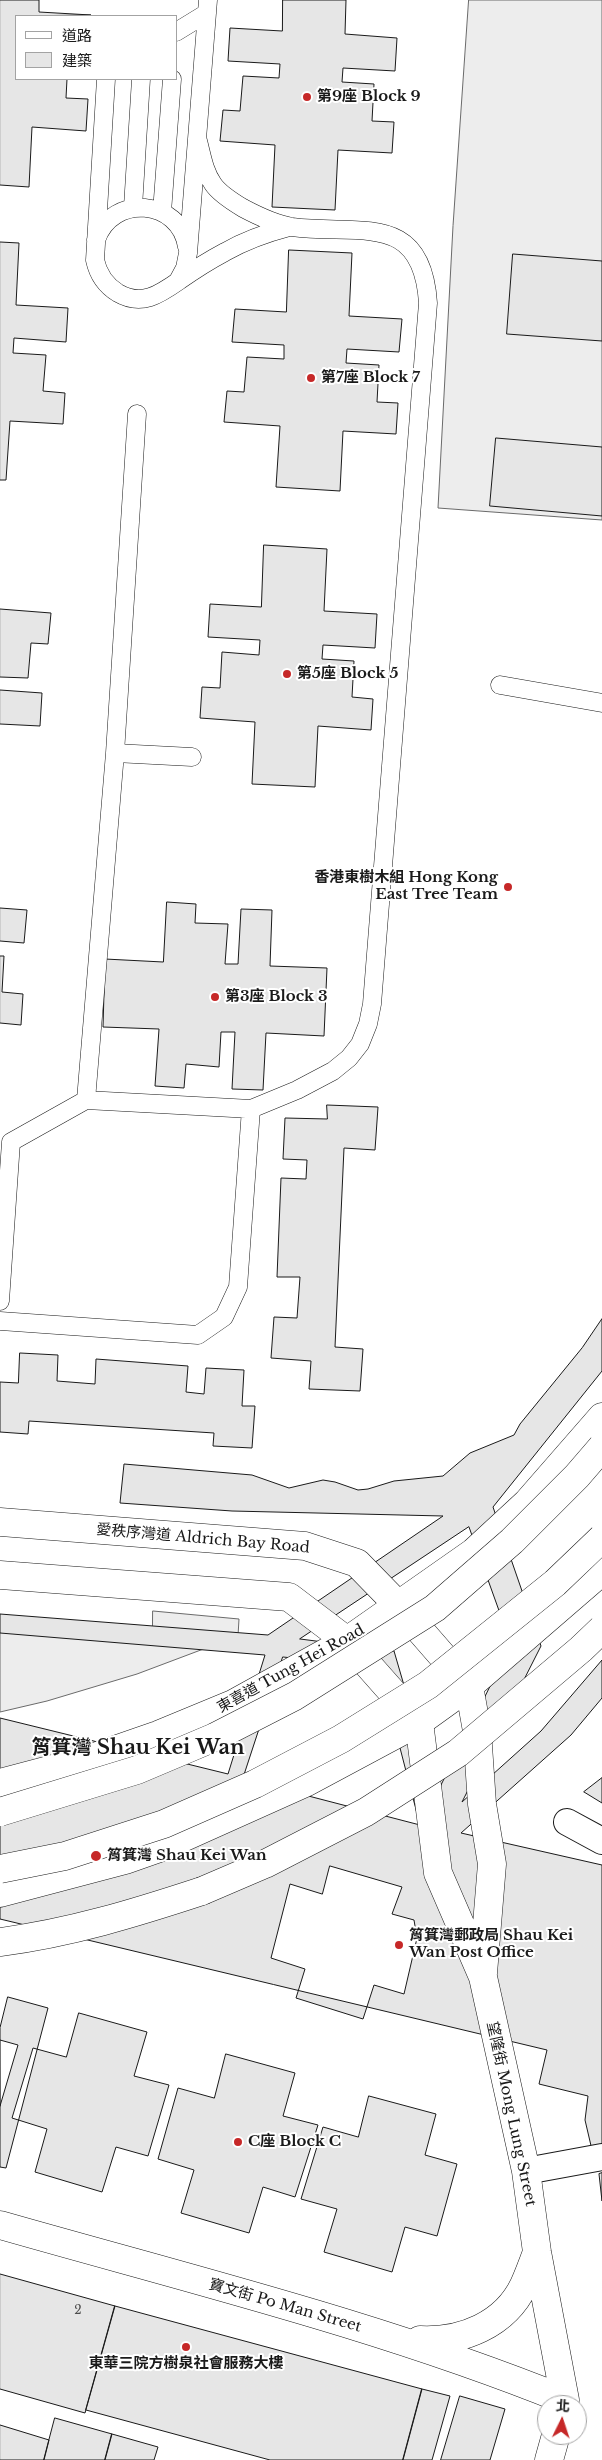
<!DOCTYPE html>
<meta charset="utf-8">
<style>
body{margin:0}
#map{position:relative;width:602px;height:2460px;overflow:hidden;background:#fff;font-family:"Libre Baskerville","Noto Sans TC",serif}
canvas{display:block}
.legend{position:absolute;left:15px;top:15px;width:162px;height:65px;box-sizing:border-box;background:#fff;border:1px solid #a3a3a3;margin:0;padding:6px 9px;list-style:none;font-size:15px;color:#1a1a1a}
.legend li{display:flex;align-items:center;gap:10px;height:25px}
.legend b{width:25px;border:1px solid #a3a3a3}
.north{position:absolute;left:537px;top:2395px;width:50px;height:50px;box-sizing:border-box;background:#fff;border:1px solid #a3a3a3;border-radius:50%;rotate:4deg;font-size:14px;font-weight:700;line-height:20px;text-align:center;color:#1a1a1a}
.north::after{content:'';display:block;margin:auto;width:18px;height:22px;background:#c62828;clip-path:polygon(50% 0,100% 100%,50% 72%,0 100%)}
</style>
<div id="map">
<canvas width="602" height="2460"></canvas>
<ul class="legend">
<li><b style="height:6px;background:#fff"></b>道路</li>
<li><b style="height:14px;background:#e6e6e6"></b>建築</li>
</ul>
<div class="north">北</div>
</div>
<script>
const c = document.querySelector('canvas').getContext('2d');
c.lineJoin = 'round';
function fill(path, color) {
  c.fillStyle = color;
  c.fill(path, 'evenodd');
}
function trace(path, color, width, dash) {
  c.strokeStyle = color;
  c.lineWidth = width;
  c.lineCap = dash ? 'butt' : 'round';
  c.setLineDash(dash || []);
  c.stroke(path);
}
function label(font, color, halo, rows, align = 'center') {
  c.font = font + ' "Libre Baskerville","Noto Sans TC",serif';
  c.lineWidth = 4;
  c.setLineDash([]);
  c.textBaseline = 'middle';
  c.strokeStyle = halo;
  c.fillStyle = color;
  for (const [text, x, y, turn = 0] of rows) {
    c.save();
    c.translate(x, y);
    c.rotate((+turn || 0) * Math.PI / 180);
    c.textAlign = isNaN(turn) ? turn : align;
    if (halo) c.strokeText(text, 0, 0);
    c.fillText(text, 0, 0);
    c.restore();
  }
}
const built = new Path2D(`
 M469 0H602V520L438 508 453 226Z
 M153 1611 239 1619 238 1636 137 1674 47 1701 0 1712V1630L152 1638Z`);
fill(built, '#ededed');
trace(built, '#6a6a6a', 1);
const building = new Path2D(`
 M0 0H39V12L91 15 16 16V79H67L66 98 88 99 86 131 32 127 29 187 0 185Z
 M283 0H346L345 34 397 38 395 71 343 68 342 82 374 84 372 121 394 122 392 153 338 150 335 210 272 207 275 145 220 141 223 110 240 111 243 76 279 78 280 64 228 61 230 28 282 31Z
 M0 242 19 243 16 305 68 308 66 342 14 338 13 353 46 355 43 391 65 393 63 424 10 421 6 480H0Z
 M289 250 352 253 349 316 402 319 399 352 347 349 346 363 379 365 377 402 398 403 396 434 343 431 340 491 276 487 280 426 224 422 227 391 244 392 247 357 284 359V345L232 342 235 309 286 312Z
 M513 254 602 261V341L507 334Z
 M496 438 602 447V516L490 506Z
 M264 545 327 549 324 611 377 614 375 648 323 645 322 659 354 661 352 697 373 699 371 730 318 726 315 787 252 784 255 722 200 718 202 687 220 688 222 652 259 655 260 640 208 637 210 604 261 607Z
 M0 609 51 613 48 644 31 643 28 678 0 677Z
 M0 690 42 693 40 726 0 724Z
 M167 902 196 904 195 923 228 924 225 964H238L241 909 272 910 270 966 327 968 324 1036 266 1033 263 1090 232 1089 235 1032H221L219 1067 186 1064 184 1088 155 1086 159 1029 103 1027 105 959 163 962Z
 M0 908 27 910 24 943 0 941Z
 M0 956H4L2 992 23 994 21 1025 0 1023Z
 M327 1105 378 1107 375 1150 344 1148 335 1347 363 1349 360 1391 309 1389 311 1361 271 1358 274 1317 297 1318 300 1277H277L281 1178 306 1179 307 1160 283 1159 285 1118 327 1119Z
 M602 1319V1371L493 1507 541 1646 462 1802 541 1731 602 1660V1698L571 1735 461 1833 602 1865V2147L592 2150 585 2120 588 2096 539 2084 547 2050 0 1919V1718L228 1774 265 1655 0 1633V1614L268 1635 443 1516 232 1511 120 1503 124 1464 252 1475 289 1488 323 1480 335 1482 358 1490 368 1489 394 1481 443 1476 470 1453 514 1435 520 1424 582 1348ZM469 1527 511 1644 436 1795 394 1651 300 1639ZM283 1657 379 1667 420 1825 243 1779Z
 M20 1353 58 1355 57 1381 95 1384 96 1359 188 1366 186 1392 204 1394 206 1368 244 1370 242 1406H255L252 1448 213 1446 214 1433 29 1421 28 1434 0 1432V1382L18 1383Z
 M602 1778V1803L584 1792Z
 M330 1866 402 1887 392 1914 414 1920 417 1938 404 1994 374 1985 363 2019 296 1998 305 1969 271 1958 290 1884 322 1894Z
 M8 1997 48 2008 6 2168 0 2167V2028Z
 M79 2013 147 2032 134 2076 169 2085 148 2156 116 2147 102 2192 35 2172 47 2129 12 2118 33 2048 66 2057Z
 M0 2040 18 2045 0 2106Z
 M226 2054 295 2073 283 2116 318 2125 295 2197 263 2187 249 2233 181 2213 194 2170 158 2159 178 2088 214 2098Z
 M369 2096 436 2114 425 2155 457 2164 437 2236 405 2227 392 2272 324 2252 337 2209 301 2199 323 2127 358 2137Z
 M602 2173V2201L599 2174Z
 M0 2274 115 2306 85 2413 0 2389Z
 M115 2306 422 2389 403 2460H270L86 2410Z
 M422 2389 450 2396 432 2460H403Z
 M460 2396 505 2409 490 2460H441Z
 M55 2418 112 2434 105 2460H44Z
 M0 2425 49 2440 44 2460H0Z
 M112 2434 158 2447 154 2460H105Z`);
fill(building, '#e6e6e6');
trace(building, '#1a1a1a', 1);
const service = new Path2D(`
 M176 32 207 13
 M106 79 95 260C98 274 105 285 118 293 142 307 160 294 180 280 194 270 210 260 225 252 246 240 266 233 289 227
 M133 207 141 79
 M162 212 172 79
 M96 240C112 193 180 199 187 247
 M178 281 185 268 188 253 208 0
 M137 414 115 753 86 1100 251 1109 297 1090 333 1071 349 1058 360 1044 368 1024 372 1004 428 303C422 210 359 236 292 227 274 224 258 216 243 208 233 202 219 193 213 184 204 171 202 156 198 141
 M500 685 602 703
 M115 753 192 757
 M0 1301 11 1142 86 1100
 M0 1321 198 1335 224 1317 238 1287 251 1109`);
const pedestrian = new Path2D(`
 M567 1822 602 1841
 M526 2171 602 2157`);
const minor = new Path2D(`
 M469 1686 477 1731 482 1804 492 1864 483 1973
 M419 1722 438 1873 483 1977 526 2171 537 2252 565 2400 564 2405
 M0 2225C189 2279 382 2326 565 2400
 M420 2340C462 2342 505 2325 524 2285 529 2274 533 2263 537 2252
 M549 2460 556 2435`);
const secondary = new Path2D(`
 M0 1522 305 1546 357 1563 398 1605 466 1683
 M0 1575 289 1597 347 1641 416 1719
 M0 1783 83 1761 158 1735 233 1704 347 1641 474 1552 527 1503 602 1417
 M0 1893 125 1860 162 1847 307 1782 419 1722 469 1686 602 1571`);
const motorway = new Path2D(`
 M0 1942C70 1933 135 1913 202 1891`);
trace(service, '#1a1a1a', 19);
trace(pedestrian, '#1a1a1a', 28);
trace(minor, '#1a1a1a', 29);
trace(secondary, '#1a1a1a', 29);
trace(motorway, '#1a1a1a', 29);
trace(service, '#fff', 18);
trace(pedestrian, '#fff', 26);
trace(minor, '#fff', 28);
trace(secondary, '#fff', 28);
trace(motorway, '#fff', 28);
const motorwayBridge = new Path2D(`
 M0 1812 137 1770 215 1737 295 1696 435 1608 512 1541 577 1476 602 1447
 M0 1869 65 1856 164 1824 255 1784 341 1739 428 1685 555 1583 602 1538
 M202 1891 265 1864 366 1812 458 1753 581 1649 602 1629`);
trace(motorwayBridge, '#1a1a1a', 29, []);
trace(motorwayBridge, '#fff', 28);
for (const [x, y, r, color] of [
 [307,97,5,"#c62828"],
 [311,378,5,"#c62828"],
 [287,674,5,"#c62828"],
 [508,887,5,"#c62828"],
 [215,997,5,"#c62828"],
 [96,1856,6,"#c62828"],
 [399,1945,5,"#c62828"],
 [238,2142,5,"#c62828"],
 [186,2347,5,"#c62828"]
]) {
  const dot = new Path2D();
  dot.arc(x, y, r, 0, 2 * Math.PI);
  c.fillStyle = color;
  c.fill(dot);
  trace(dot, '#fff', 2);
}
label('12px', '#4d4d4d', null, [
 ["2",78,2311]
]);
label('bold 15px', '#1a1a1a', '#fff', [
 ["第9座 Block 9",317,97],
 ["第7座 Block 7",321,378],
 ["第5座 Block 5",297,674],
 ["香港東樹木組 Hong Kong",498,878,"right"],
 ["East Tree Team",498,895,"right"],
 ["第3座 Block 3",225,997],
 ["筲箕灣 Shau Kei Wan",107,1856],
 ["筲箕灣郵政局 Shau Kei",409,1936],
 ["Wan Post Office",409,1953],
 ["C座 Block C",248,2142],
 ["東華三院方樹泉社會服務大樓",186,2364,"center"]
], 'left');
label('15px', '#1a1a1a', '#fff', [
 ["愛秩序灣道 Aldrich Bay Road",203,1539,5],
 ["東喜道 Tung Hei Road",291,1669,-29],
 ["望隆街 Mong Lung Street",511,2114,78],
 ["寶文街 Po Man Street",285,2306,16]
]);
label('bold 20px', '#1a1a1a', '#fff', [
 ["筲箕灣 Shau Kei Wan",138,1748]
]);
</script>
